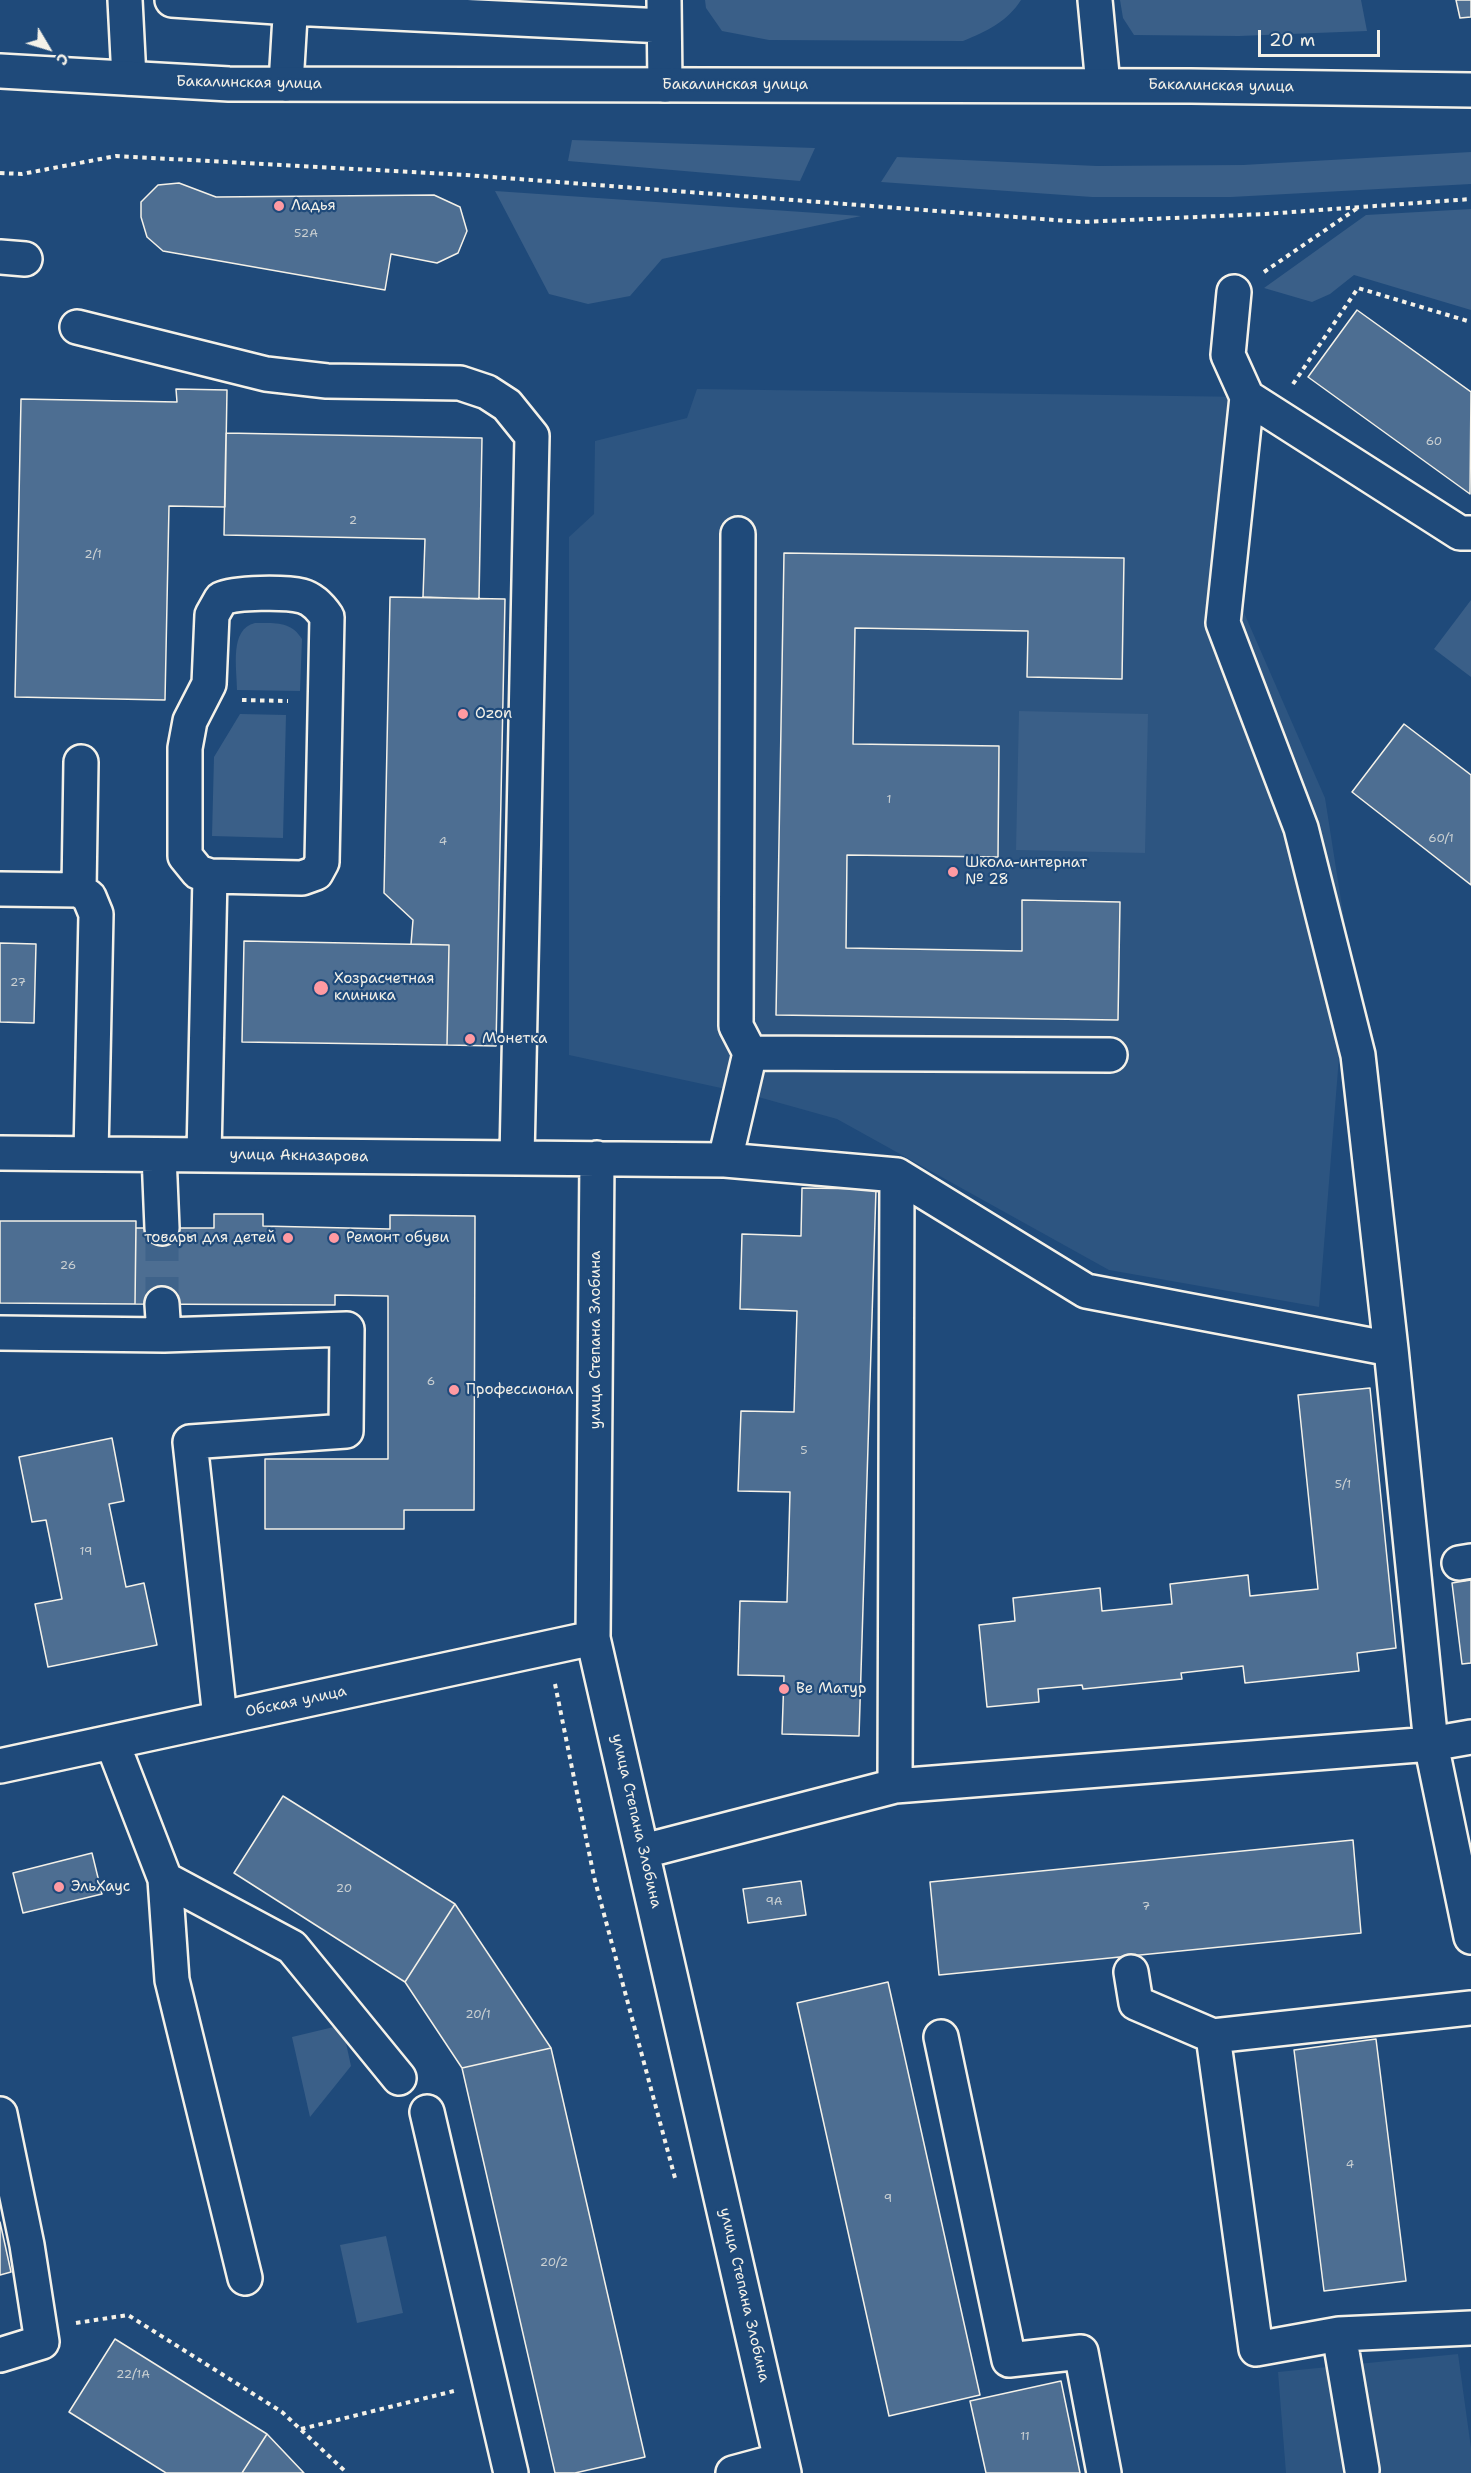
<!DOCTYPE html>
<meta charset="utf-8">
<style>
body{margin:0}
#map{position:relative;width:1471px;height:2473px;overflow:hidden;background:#1f4a7a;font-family:"Shantell Sans",sans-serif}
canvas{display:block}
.north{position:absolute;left:18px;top:18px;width:60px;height:60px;-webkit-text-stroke:4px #1f4a7a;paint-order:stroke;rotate:128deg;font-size:16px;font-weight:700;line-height:24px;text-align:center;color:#f4f1e8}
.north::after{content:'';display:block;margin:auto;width:21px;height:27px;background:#f4f1e8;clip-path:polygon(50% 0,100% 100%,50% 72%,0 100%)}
.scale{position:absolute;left:1258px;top:30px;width:122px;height:27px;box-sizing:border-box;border:3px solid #f4f1e8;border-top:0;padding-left:8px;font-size:18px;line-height:21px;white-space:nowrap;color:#f4f1e8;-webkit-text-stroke:4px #1f4a7a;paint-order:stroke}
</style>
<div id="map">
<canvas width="1471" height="2473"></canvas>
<div class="north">С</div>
<div class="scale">20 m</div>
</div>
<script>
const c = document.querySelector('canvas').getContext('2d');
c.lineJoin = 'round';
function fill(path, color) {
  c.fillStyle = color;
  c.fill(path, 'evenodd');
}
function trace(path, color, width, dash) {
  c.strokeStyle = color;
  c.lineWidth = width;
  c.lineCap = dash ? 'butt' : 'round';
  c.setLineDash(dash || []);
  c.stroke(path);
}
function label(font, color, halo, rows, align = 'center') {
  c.font = font + ' "Shantell Sans",sans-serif';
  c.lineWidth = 4.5;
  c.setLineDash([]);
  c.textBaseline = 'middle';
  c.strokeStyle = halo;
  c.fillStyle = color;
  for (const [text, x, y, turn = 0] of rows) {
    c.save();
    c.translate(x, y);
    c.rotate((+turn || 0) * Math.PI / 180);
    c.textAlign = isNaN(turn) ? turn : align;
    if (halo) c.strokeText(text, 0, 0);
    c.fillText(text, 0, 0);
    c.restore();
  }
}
fill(new Path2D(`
 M697 389 1247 397 1231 583 1325 798 1348 945 1319 1307 1109 1270 837 1119 744 1093 569 1055V537L594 514 595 441 687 418Z
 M1458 2354 1471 2448V2473H1286L1278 2372Z`), '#2d5581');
fill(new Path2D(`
 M705 0H1021C1007 22 987 31 963 41L769 40 722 31 706 8Z
 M1120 0H1361L1367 31 1239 36 1134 35 1123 18Z
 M572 140 815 148 800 181 568 161Z
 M1471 152V184L1231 197H1092L881 182 897 157 1097 166 1243 165Z
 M495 191 861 216 662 259 630 296 588 304 549 294Z
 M1471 209V310L1354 275 1330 294 1312 302 1264 288 1366 215Z
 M1471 600V677L1434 649Z
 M255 623C275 623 291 621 302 639L300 691 237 690C237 668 229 629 255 623Z
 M1019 711 1148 714 1145 853 1016 850Z
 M240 714 286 715 283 838 212 836 214 757Z
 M342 2025 351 2066 310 2117 292 2037Z
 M386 2236 403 2313 357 2323 340 2245Z`), '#3a5f88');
const building = new Path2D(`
 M1456 0H1471V17L1460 18Z
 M179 183 216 197 434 195 460 207 467 231 458 253 437 263 391 254 385 290 163 251 147 237 141 217V202L158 185Z
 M1357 310 1471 392 1470 494 1308 377Z
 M176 389 227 390 225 507 169 506 165 700 15 697 21 399 177 402Z
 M226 433 482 438 479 599 423 597 425 539 224 535Z
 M784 553 1124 558 1122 679 1027 677 1028 631 855 628 853 744 999 746 998 857 847 855 846 948 1022 951V900L1120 902 1118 1020 776 1015Z
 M390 597 505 599 496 1046 447 1045 449 945 411 944 413 920 384 893Z
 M1404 724 1471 775V885L1352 792Z
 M244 941 449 945 447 1045 242 1042Z
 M0 943 36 944 34 1023 0 1022Z
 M802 1188 876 1189 859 1736 782 1734 784 1676 738 1675 740 1601 787 1602 790 1492 738 1491 741 1411 794 1412 797 1311 740 1309 742 1234 801 1236Z
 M214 1214H263V1226L390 1229V1215L475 1216 474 1510H404V1529H265V1459H388V1296L335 1295V1305L135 1304 136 1228H214Z
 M0 1221H136L135 1304 0 1303Z
 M1370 1388 1396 1648 1357 1653 1359 1671 1245 1683 1243 1666 1181 1673 1182 1679 1083 1689 1082 1685 1038 1689 1039 1702 987 1707 979 1625 1015 1621 1013 1598 1100 1588 1102 1611 1172 1604 1170 1584 1248 1575 1250 1596 1318 1589 1298 1395Z
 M112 1438 124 1501 109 1504 126 1587 144 1583 157 1645 48 1667 35 1604 62 1599 46 1520 32 1522 19 1457Z
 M1471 1580V1663L1462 1664 1452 1583Z
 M283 1796 455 1904 405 1982 234 1873Z
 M1353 1840 1361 1933 939 1975 930 1882Z
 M92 1853 102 1894 23 1913 13 1873Z
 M801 1881 806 1915 748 1923 743 1889Z
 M455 1904 551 2048 462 2068 405 1982Z
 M888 1982 980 2395 889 2416 797 2003Z
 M1376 2039 1406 2281 1324 2291 1294 2050Z
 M551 2048 645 2457 575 2473H555L462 2068Z
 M0 2222 11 2272 0 2275Z
 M115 2339 267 2434 242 2473H166L69 2412Z
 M1061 2381 1080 2473H986L970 2401Z
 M267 2434 304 2473H242Z`);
fill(building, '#4d6e92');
trace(building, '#f4f1e8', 1.5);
trace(new Path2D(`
 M162 1228V1304`), '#3f638a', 33, [33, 16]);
const minor = new Path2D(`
 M125 0 129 78
 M172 0 291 8 664 26
 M664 0 665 85
 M1095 0 1103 85
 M286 84 291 0
 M0 257 25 259
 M1234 292 1228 355 1247 397 1223 623 1301 828 1358 1055 1391 1349
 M77 327 266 374 327 381 460 383 487 392 507 405 532 436 517 1158
 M1247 397 1460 533H1471
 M738 534 736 1026 750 1053
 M0 889 79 890 89 897 96 914 91 1154
 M79 890 81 762
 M0 1153 725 1160 897 1175 1086 1291 1391 1349 1431 1744 1471 1937
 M159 1155 162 1228
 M204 1155 210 876 198 872 185 856V748L190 721 209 684 212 615 221 599C235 592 286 592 302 596 313 599 321 608 327 617L322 862 316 873 302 878 210 876
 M597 1158 593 1638 784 2473
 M725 1160 750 1053 1110 1055
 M162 1304 164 1335
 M0 1333 164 1335 347 1329 346 1431 190 1442 220 1718
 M1459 1563 1471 1561
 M112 1742 165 1879 292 1947 399 2078
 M0 1766 593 1638
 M895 1786 897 1175
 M644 1851 895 1786 1431 1744 1471 1737
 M165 1879 172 1980 245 2278
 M1131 1972 1136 2003 1213 2036
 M1471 2008 1213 2036 1256 2349 1339 2334 1471 2328
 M941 2037 1009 2360 1081 2352 1104 2473
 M427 2112 511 2473
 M0 2114 27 2245 42 2342 0 2355
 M1339 2334 1362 2470
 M733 2473 781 2460`);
const major = new Path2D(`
 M0 71 229 84 1191 86 1471 90`);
trace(minor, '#f4f1e8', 38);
trace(major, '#f4f1e8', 38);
trace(new Path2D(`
 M0 173 22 174 116 156 466 175 1081 222 1265 214 1471 199
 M1264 272 1359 207
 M1293 384 1358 288 1471 322
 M242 700 288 701
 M555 1684 594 1877 675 2178
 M76 2323 128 2315 282 2412 347 2473
 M301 2429 454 2391`), '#f4f1e8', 4, [4.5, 4.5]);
trace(minor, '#1f4a7a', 33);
trace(major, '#1f4a7a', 33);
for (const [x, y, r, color] of [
 [279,206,6,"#ff9aa2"],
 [463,714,6,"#ff9aa2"],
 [953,872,6,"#ff9aa2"],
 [321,988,8,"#ff9aa2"],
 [470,1039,6,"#ff9aa2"],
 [288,1238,6,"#ff9aa2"],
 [334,1238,6,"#ff9aa2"],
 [454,1390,6,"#ff9aa2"],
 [784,1689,6,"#ff9aa2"],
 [59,1887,6,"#ff9aa2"]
]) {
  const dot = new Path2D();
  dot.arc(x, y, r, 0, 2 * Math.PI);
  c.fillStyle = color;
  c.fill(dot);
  trace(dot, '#1f4a7a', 2);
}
label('12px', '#cad0d2', null, [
 ["52А",306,234],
 ["60",1434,442],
 ["2",353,521],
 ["2/1",93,555],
 ["1",889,800],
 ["60/1",1441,839],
 ["4",443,842],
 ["27",18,983],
 ["26",68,1266],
 ["6",431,1382],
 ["5",804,1451],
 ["5/1",1343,1485],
 ["19",86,1552],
 ["20",344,1889],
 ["9А",774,1902],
 ["7",1146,1907],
 ["20/1",478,2015],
 ["4",1350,2165],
 ["9",888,2199],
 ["20/2",554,2263],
 ["22/1А",133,2375],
 ["11",1025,2437]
]);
label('15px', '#f4f1e8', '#1f4a7a', [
 ["Бакалинская улица",249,83,1],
 ["Бакалинская улица",735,85],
 ["Бакалинская улица",1221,86,1],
 ["улица Акназарова",299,1156,1],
 ["улица Степана Злобина",596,1340,-90],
 ["Обская улица",296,1702,-12],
 ["улица Степана Злобина",636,1821,77],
 ["улица Степана Злобина",744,2295,77]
]);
label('15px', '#f4f1e8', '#1f4a7a', [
 ["Ладья",291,206],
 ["Ozon",475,714],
 ["Школа-интернат",965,863],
 ["№ 28",965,880],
 ["Хозрасчетная",334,979],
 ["клиника",334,996],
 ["Монетка",482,1039],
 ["товары для детей",276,1238,"right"],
 ["Ремонт обуви",346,1238],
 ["Профессионал",466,1390],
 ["Be Матур",796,1689],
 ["ЭльХаус",71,1887]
], 'left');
</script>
